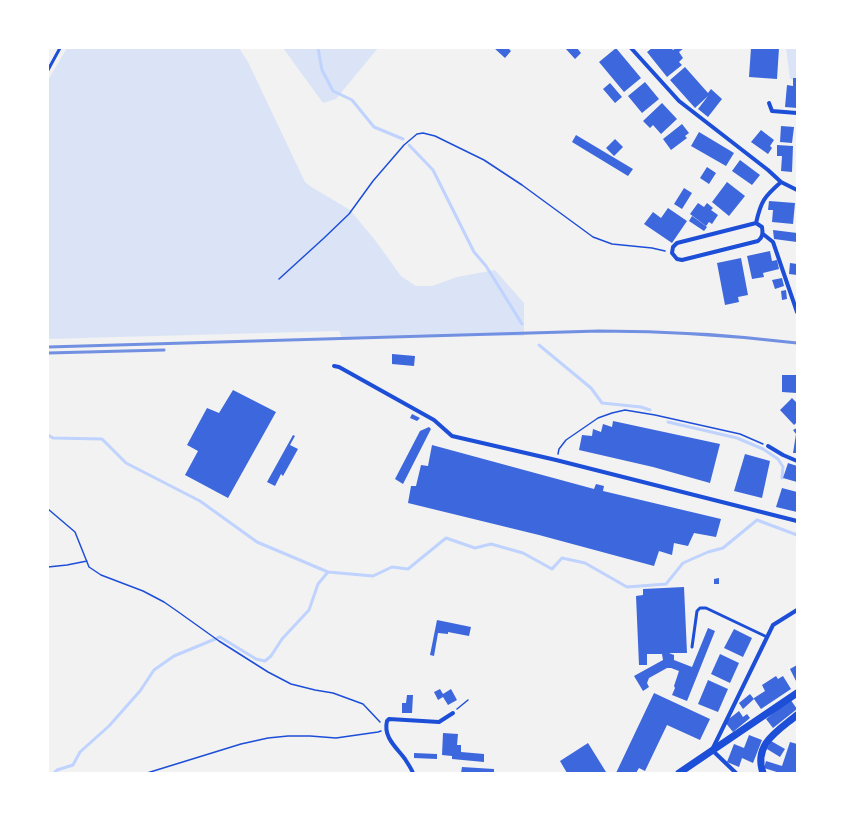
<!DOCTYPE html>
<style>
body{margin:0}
#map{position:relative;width:845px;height:821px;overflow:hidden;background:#f2f2f2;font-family:"Asap Condensed",sans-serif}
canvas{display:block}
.frame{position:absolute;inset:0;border:49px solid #fff;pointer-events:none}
</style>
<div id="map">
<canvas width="845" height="821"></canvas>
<div class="frame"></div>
</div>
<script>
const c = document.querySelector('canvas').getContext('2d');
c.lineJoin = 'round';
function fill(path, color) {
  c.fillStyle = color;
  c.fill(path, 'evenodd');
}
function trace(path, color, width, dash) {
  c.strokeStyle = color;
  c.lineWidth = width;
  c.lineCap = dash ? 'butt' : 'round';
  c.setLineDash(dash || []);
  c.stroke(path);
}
fill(new Path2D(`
 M67 48H239L248 62 305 182 310 186 350 210 375 240 401 276 416 286H432L457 277 495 270 524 303V336L414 335 412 336 343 340 339 331 48 339V80Z
 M283 48H378L336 99 323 103Z
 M786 48H797V80L790 79Z`), '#dbe4f7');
trace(new Path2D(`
 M318 48 322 70 333 91 352 100 374 127 403 139
 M409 145 433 170 474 252 486 266 522 324
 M539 345 591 388 602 403 641 407 650 410
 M668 422 737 438 763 449 778 459 783 467 782 478
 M48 435 53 438 102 439 126 463 200 501 257 542 328 572 373 576 392 567 408 569 446 538 475 548 491 544 523 553 552 569 562 558 585 563 627 587 666 584 683 563 708 552 723 548 757 520 797 535
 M54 773 57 770 73 765 80 752 109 726 140 691 154 670 174 656 220 637 256 659 265 661 271 656 282 639 309 610 318 584 328 572`), '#bfd3fe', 3);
fill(new Path2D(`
 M494 48H508L511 51 505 58Z
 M565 48H577L581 53 575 59Z
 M616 48 641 78 624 92 599 62Z
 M652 48H671L673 50 676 48H684L679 52 683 58 679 62 682 65 667 77 647 52Z
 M751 48H779L777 79 749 77Z
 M685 67 708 93 711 89 722 99 708 117 698 109 708 96 695 108 670 80Z
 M793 78H797V108L785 107 787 85 793 86Z
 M645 82 659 99 642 113 628 96Z
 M610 83 622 97 615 103 603 89Z
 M662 103 677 119 661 134 653 125 650 128 643 121Z
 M682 124 689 133 685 136 687 138 671 150 663 139Z
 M781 126 794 127 792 143 780 142Z
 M761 130 774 140 770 146 772 148 768 154 751 142Z
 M699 132 734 153 726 166 691 146Z
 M576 135 633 169 628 176 572 142Z
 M615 139 623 147 614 156 606 148Z
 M777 145 793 146 792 172 781 171 782 156H777Z
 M740 160 760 175 752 185 732 171Z
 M707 167 716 173 709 184 700 178Z
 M727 182 745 196 729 216 712 202Z
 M684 188 692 193 682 209 674 204Z
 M769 201 795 203 793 224 772 222 773 210H768Z
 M698 203 704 207 707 203 713 208 711 210 718 215 712 224 709 222 706 226 690 214Z
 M668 208 687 221 672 243 644 224 653 212 661 218Z
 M692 216 707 227 704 231 689 221Z
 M773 230 797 233V242L774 239Z
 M770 251 772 261 777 260 779 269 763 273 764 277 752 279 747 256Z
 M741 258 748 295 738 297 739 302 725 305 717 263Z
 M790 263 797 264V275L789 274Z
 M782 278 784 286 775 289 772 280Z
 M786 290 787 299 782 300 781 291Z
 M392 354 415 356 414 366 392 364Z
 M782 375H797V393L782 392Z
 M233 390 276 412 228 498 185 475 198 451 187 445 207 408 219 413Z
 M792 398 797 403V422L794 425 780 410Z
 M412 414 420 418 417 421 410 418Z
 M613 421 720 444 710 483 653 467 579 450 582 435 592 436 593 429 601 432 603 424 612 427Z
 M429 427 431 429 403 484 395 479 420 431Z
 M797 428V453H793L796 434 793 430Z
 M293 435 295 436 290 445 298 449 283 476 281 474 275 486 267 482Z
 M432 445 594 489 596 484 604 486 603 491 721 519 716 537 694 533 688 546 674 543 672 555 659 551 654 566 539 535 408 503 411 486H416L421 465 428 466Z
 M745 454 770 461 762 498 734 491Z
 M788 463 797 466V482L783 478Z
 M782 488 797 492V512L776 507Z
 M719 578V584H714V579Z
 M684 587 687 653H669L674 655V660L692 667 708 628 715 631 687 701 672 695 675 688 674 686 679 671 671 668H667L649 678 647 683 649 687 643 691 634 676 663 660 662 654H647V665H639L636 596 643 595V589Z
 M437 620 471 627 469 636 448 632V634L438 633 434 656 430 655Z
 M734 629 752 638 743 657 724 648Z
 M720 654 739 663 730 683 711 674Z
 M797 665V683L790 669Z
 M776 676 778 679 783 676 791 689 761 709 754 699 743 709 739 703 750 694 754 699V698L765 691 762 685Z
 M708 680 728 689 718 712 698 704Z
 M440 689 443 694 451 689 457 700 448 705 443 697 438 700 434 692Z
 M654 693 710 719 700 740 667 725 645 771 639 768 636 773H616Z
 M407 695H413L412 713H402V703H406Z
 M790 699 797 709 773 728 766 719Z
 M739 711 743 717 747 714 750 718 733 732 725 722Z
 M443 733 458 734 457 745H461V752L484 754V762L452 759V756L442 755Z
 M749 735 762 740 753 763 742 758 739 767 727 762 734 744 744 748Z
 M771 741 785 749 780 757 767 749Z
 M790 742 797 744V773H780L764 768 766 761 782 766Z
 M588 743 606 772 567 773 560 761Z
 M414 753 437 754V759L414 758Z
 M462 767 494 769V773H461Z`), '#3d67dc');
trace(new Path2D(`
 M279 279 324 238 349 214 373 181 404 145 417 134 423 133 435 136 484 160 522 185 593 237 612 244 652 248 665 251
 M558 454 559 449 566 440 598 418 612 413 625 410 655 415 740 434 763 444
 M48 509 75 532 89 567 101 575 143 591 164 602 177 611 219 641 268 672 291 684 315 690 333 693 363 704 380 722
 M48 567 67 565 87 561
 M457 709 468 700
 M147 773 241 744 268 738 288 736H310L336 738 378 732 381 731`), '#1d4ed8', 1.5);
trace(new Path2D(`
 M48 70 60 48
 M692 647 697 611 700 608H706L767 637`), '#1d4ed8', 3);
trace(new Path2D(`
 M631 48 679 101 768 170 781 182 797 190
 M769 103 772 111 797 113
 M756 223 762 227C763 233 763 237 758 241L682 260 677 259 672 253 673 247 677 243 756 223C761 201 764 197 781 182
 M763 234 773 242 797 312
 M334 366 339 367 434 420 452 436 556 460 797 521
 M768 446 783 455 797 461
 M413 773C411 768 408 764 405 759 396 747 383 737 387 721L389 719 439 722 453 713
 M736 773 712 750 773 625 797 610`), '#1d4ed8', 4);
trace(new Path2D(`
 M679 773 797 693
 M763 773C753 744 778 731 797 715`), '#1d4ed8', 7);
trace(new Path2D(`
 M48 347 599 331C665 331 731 335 797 343
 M48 353 164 350`), '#7290e2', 3);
</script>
